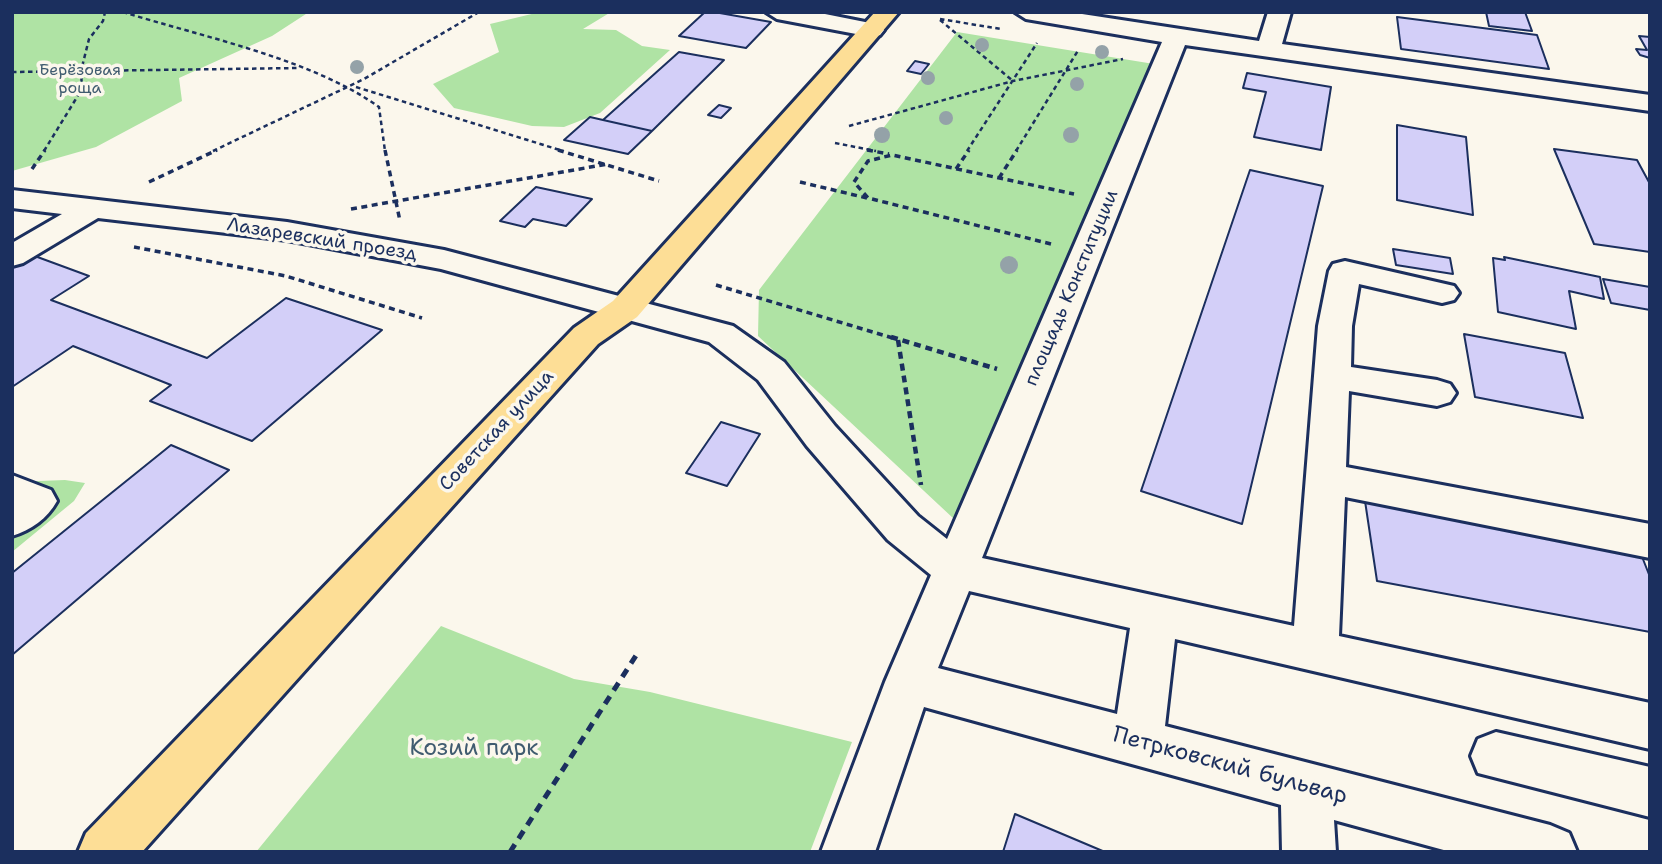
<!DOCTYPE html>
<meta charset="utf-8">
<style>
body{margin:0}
#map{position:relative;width:1662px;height:864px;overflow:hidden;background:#fbf7ec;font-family:"Shantell Sans",sans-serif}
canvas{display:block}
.frame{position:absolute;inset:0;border:14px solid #1b2f5e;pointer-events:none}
</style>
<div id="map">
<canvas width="1662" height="864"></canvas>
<div class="frame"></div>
</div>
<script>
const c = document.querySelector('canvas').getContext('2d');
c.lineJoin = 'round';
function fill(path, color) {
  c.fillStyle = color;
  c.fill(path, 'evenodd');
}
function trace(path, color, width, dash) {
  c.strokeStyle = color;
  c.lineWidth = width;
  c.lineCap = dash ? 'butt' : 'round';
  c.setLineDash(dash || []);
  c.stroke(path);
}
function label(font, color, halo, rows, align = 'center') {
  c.font = font + ' "Shantell Sans",sans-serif';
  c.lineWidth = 7;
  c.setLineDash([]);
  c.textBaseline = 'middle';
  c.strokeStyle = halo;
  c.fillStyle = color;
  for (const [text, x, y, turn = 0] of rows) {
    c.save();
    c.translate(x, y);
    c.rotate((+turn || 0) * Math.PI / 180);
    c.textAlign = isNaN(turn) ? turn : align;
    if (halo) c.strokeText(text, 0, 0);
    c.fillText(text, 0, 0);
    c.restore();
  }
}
fill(new Path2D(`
 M12 12H309L272 36 179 78 182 101 96 147 12 171Z
 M540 12H611L583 29 616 30 642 46 670 50 600 113 564 127 532 126 454 108 433 84 499 52 490 24Z
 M957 32 1154 64 954 519 758 336 759 290Z
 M65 480 85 483 74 501 12 552V482Z
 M441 626 574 679 650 692 852 742 810 852H256Z`), '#afe3a4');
const building = new Path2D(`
 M705 12H714L771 22 746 48 679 36Z
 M1486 12H1525L1532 31 1489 26Z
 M1397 17 1537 35 1549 69 1401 49Z
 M1639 36 1650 37V58L1640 55 1636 49 1647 50Z
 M679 52 724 60 652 131 603 120Z
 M915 61 929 64 921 74 907 71Z
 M1247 73 1331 87 1321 150 1254 137 1266 92 1243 88Z
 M719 105 731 108 721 118 708 115Z
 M590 117 603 120 652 131 628 154 564 140Z
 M1397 125 1466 137 1473 215 1397 200Z
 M1554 149 1637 160 1650 184V252L1594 244Z
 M1250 170 1323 186 1242 524 1141 491Z
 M536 187 592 199 566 226 533 219 525 227 500 221Z
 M1393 249 1450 258 1453 274 1396 265Z
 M32 255 89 276 51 300 207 358 286 298 382 330 252 441 150 401 171 385 73 346 12 387V267Z
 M1504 257 1600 277 1604 299 1569 291 1576 329 1498 312 1493 258 1505 260Z
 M1603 279 1650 287V310L1611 303Z
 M1464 334 1565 353 1583 418 1475 397Z
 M721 422 760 434 727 486 686 473Z
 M171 445 229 470 12 655V573Z
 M1365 501 1639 549 1650 577V632L1377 581Z
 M1015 814 1105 852H1003Z`);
fill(building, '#d3cff8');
trace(building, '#1b2f5e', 2);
const minor = new Path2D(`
 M766 12H815L880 25 884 30 880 35 872 37 777 19Z
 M1015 12H1069L1259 41 1268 12H1291L1282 44 1650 95V111L1185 45 982 558 1294 626 1318 326 1329 271 1333 264 1345 261 1454 286 1459 293 1454 300 1442 303 1359 284 1352 326 1351 367 1437 380 1450 384 1456 393 1450 402 1437 406 1349 391 1346 467 1650 524V558L1345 497 1339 636 1650 703V749L1175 639 1165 726 1550 825 1569 833 1577 852H1451L1334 820 1336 852H1282L1281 805 924 707 875 852H821L885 682 931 575 888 540 807 446 758 380 709 342 441 269 287 240 98 218 23 263 12 266V243L62 214 12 208V190L287 222 444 250 733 326 784 362 835 426 918 516 947 539 1162 42 1026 19ZM969 591 1130 628 1117 714 938 668Z
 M12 475 51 490 57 501C47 519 31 530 12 536Z
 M1496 732 1650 767V817L1478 773 1471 756 1478 739Z`);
const major = new Path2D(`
 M875 12H899L637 317 598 344 142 852H78L86 833 574 328 613 301Z`);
trace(minor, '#1b2f5e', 6);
trace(major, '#1b2f5e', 6);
trace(new Path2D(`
 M123 12C203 37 312 59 379 107L385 151
 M940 19 1001 29
 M940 20 1013 81
 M12 72 298 68
 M356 87 563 151
 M849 126 1013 81 1123 59
 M835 143 876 151
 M44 151 82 89 81 71 89 39 103 21 105 12
 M213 151 364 79 479 12
 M967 151 1037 43
 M1016 151 1079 49`), '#1b2f5e', 2.5, [4.5, 3.5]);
trace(new Path2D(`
 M385 150 400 221
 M558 150 659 181
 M867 150 889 154
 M32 169 45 150
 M956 169 969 150
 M999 178 1017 150
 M149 182 217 150
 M800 182 867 198
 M351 209 608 164
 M1051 244 868 198 854 182 868 161 892 155 1074 194
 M134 247 286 276 422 318
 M716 285 896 339`), '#1b2f5e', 3.5, [6, 4.5]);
trace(new Path2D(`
 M891 337 997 369
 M898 340 921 485`), '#1b2f5e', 4.5, [7, 5]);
trace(new Path2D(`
 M510 852 637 654`), '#1b2f5e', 5, [9, 7]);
fill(minor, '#fbf7ec');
fill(major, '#fdde96');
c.fillStyle = '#94a2a8';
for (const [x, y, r] of [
 [982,45,7],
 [1102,52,7],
 [357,67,7],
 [928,78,7],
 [1077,84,7],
 [946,118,7],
 [882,135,8],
 [1071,135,8],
 [1009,265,9]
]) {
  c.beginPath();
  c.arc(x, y, r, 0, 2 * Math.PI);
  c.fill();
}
label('16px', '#405c70', '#fbf7ec', [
 ["Берёзовая",80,71],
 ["роща",80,89]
]);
label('19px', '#1b2f5e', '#fbf7ec', [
 ["Лазаревский проезд",322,240,9],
 ["площадь Конституции",1072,288,-67],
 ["Советская улица",497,431,-47]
]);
label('23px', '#405c70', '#fbf7ec', [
 ["Козий парк",474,749]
]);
label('23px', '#1b2f5e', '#fbf7ec', [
 ["Петрковский бульвар",1230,766,15]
]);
</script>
